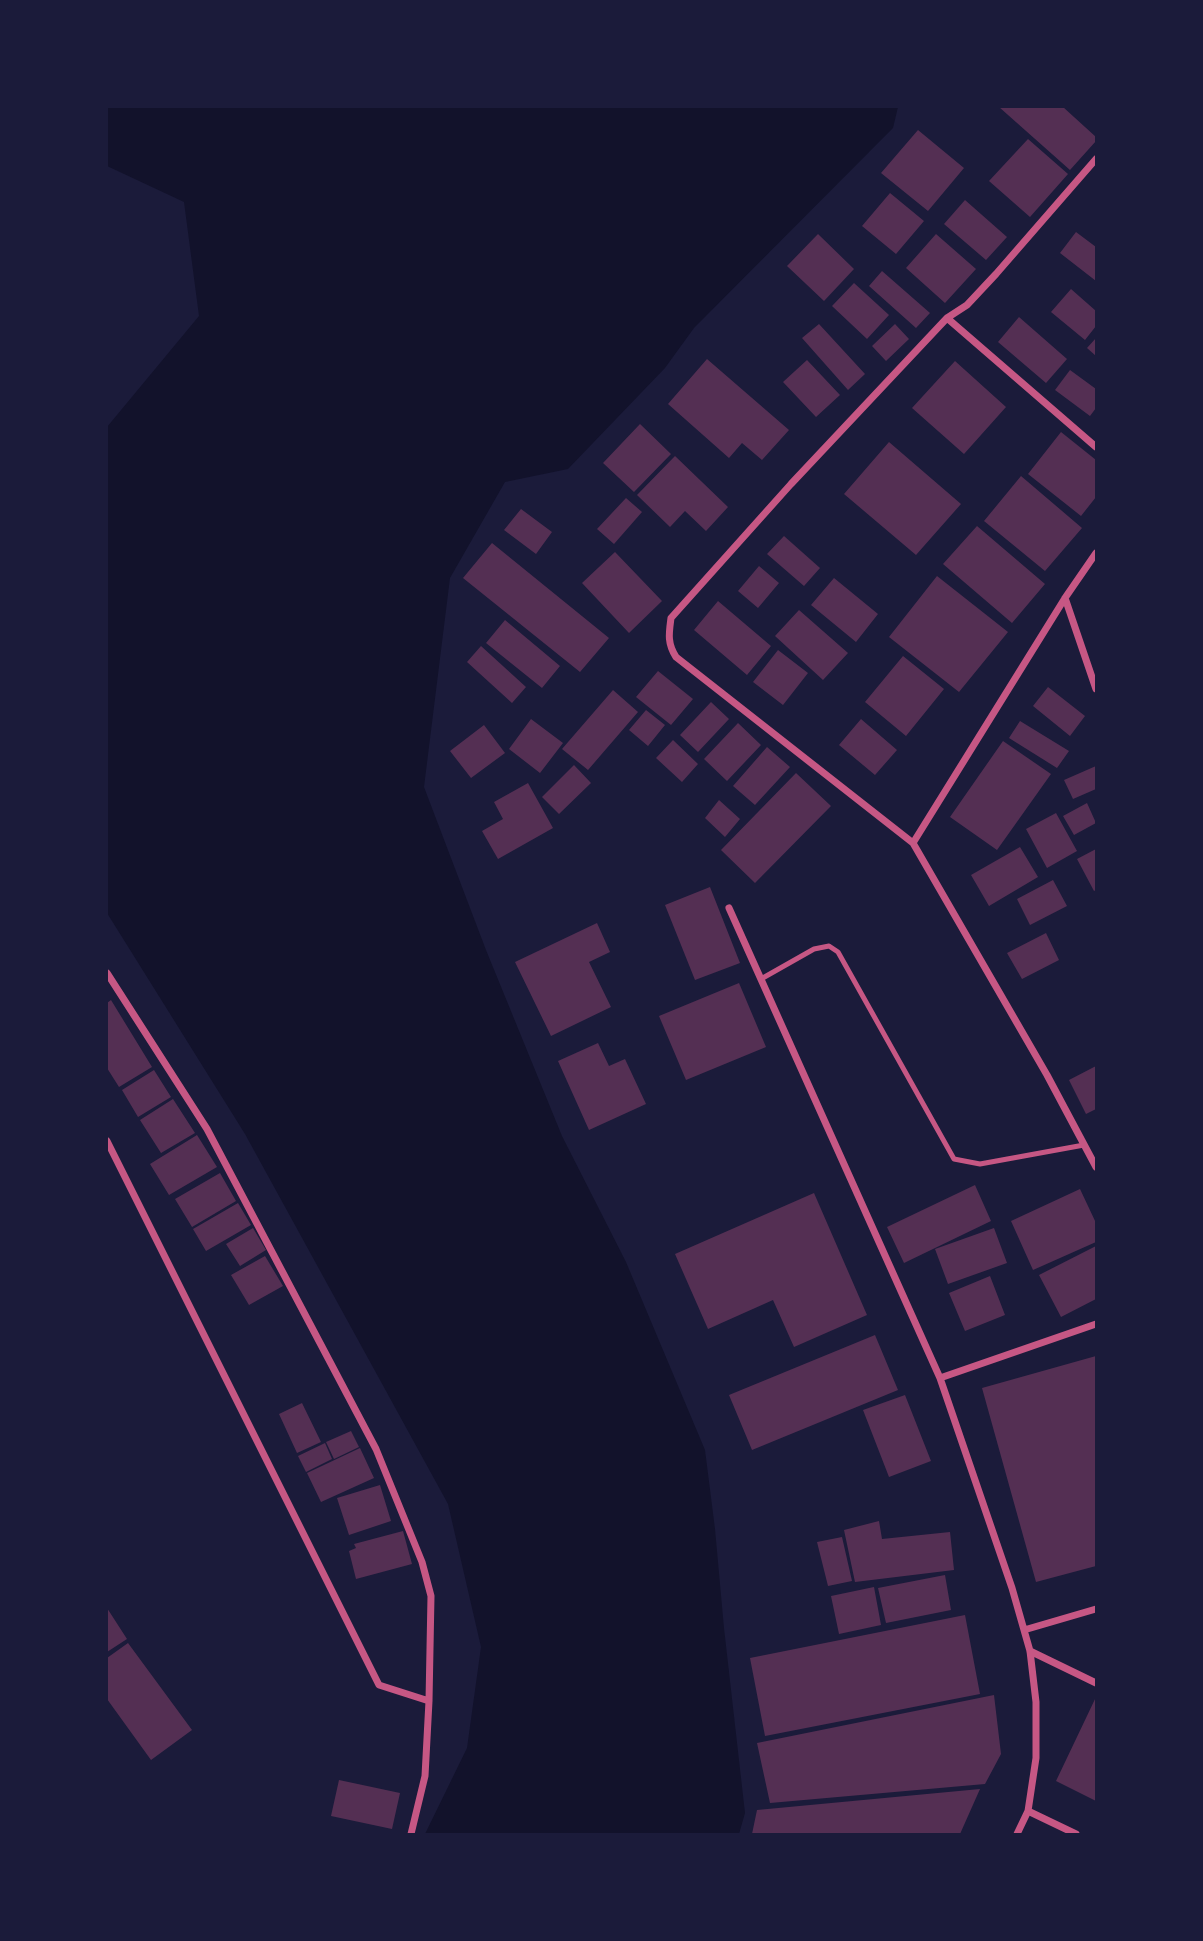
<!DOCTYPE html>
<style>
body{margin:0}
#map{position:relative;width:1203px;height:1941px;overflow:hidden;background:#1b1b3a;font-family:Commissioner,sans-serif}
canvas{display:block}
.frame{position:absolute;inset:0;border:108px solid #1b1b3a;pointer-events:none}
</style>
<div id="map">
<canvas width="1203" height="1941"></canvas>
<div class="frame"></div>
</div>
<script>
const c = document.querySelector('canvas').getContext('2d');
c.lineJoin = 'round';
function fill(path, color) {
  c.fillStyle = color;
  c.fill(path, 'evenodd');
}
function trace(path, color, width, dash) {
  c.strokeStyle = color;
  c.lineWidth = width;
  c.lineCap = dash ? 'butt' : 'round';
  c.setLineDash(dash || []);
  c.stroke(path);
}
fill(new Path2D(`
 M107 107H898L893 128 694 328 665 368 568 469 505 482 450 578 424 787 486 950 562 1136 626 1262 705 1450 715 1529 724 1628 745 1813 739 1834H425L467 1748 481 1647 448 1504 245 1134 107 913V427L199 316 184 202 107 166Z`), '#12122b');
fill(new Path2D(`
 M999 107H1063L1096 137V141L1070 170Z
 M918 130 964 168 928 211 881 173Z
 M1028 139 1068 174 1030 217 989 181Z
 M890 193 924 221 896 254 862 226Z
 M965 200 1007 237 986 260 944 224Z
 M1076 232 1096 247V281L1060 253Z
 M818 234 854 269 824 301 787 266Z
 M936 234 976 269 945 303 906 268Z
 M882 271 930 313 916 328 869 286Z
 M854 283 889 315 867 339 832 306Z
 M1071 289 1096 311V326L1085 340 1051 312Z
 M1019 317 1067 359 1046 383 998 342Z
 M819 324 865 374 848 390 802 338Z
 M895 324 909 339 886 361 872 346Z
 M1096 338V356L1087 348Z
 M707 359 789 430 762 460 742 443 729 458 668 404Z
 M807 360 840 395 816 417 783 382Z
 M955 361 1006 407 964 454 912 408Z
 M1070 370 1096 389V408L1090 416 1055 390Z
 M640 424 671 454 634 492 603 463Z
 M1061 432 1096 460V497L1081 516 1028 474Z
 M889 442 961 504 916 555 844 494Z
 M675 456 728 507 706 531 685 511 670 527 637 495Z
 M1021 476 1082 528 1045 571 984 521Z
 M626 498 642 512 614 544 597 529Z
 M521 509 552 532 536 554 504 530Z
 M977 526 1045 584 1012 623 943 564Z
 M784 536 820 568 804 586 767 554Z
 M492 543 609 638 580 672 463 578Z
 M615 552 662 601 629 633 582 583Z
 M759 566 779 583 758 608 738 591Z
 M937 576 1008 632 959 692 889 637Z
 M834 578 878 614 856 642 811 605Z
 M718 601 771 646 747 675 694 630Z
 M799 610 848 653 823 680 775 636Z
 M505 620 560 666 542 688 486 643Z
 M481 646 526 687 512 703 467 662Z
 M778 650 808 673 783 705 753 682Z
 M903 656 944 689 906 736 865 702Z
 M658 671 693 699 671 725 636 697Z
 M1048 687 1085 716 1070 736 1033 706Z
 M613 690 638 712 588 770 562 749Z
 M711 702 729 719 698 752 680 735Z
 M646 710 665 725 648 746 629 730Z
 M531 719 563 743 540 773 509 749Z
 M861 719 897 750 875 775 839 745Z
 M1020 721 1069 751 1057 768 1009 738Z
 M738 723 761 745 727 781 704 759Z
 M484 725 505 753 471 778 450 751Z
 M673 740 698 764 682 782 656 758Z
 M1003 741 1051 774 997 850 950 817Z
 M767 747 790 767 755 805 733 786Z
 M574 765 591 783 559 814 542 797Z
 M1096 766V789L1073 799 1064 780Z
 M796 773 831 806 755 883 721 850Z
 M528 783 553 828 498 859 482 831 503 819 494 802Z
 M719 800 740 819 725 837 705 818Z
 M1087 803 1096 823 1074 835 1063 816Z
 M1056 813 1077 851 1047 868 1026 829Z
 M1020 847 1038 877 989 906 971 875Z
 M1096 849V890L1094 891 1077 859Z
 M1053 880 1067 906 1030 925 1017 899Z
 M710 887 740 963 695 980 665 905Z
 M597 923 610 952 589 962 611 1007 551 1036 515 962Z
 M1046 933 1059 960 1022 979 1007 953Z
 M739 983 766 1047 686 1080 659 1016Z
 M111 1000 152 1067 119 1087 107 1068V1003Z
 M598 1043 609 1066 625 1059 646 1104 589 1130 558 1061Z
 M1096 1066V1109L1086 1114 1069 1080Z
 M154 1070 171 1097 138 1117 122 1090Z
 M173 1099 195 1133 161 1153 140 1120Z
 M197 1135 217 1167 169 1195 150 1164Z
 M220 1173 236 1201 192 1227 175 1199Z
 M975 1185 991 1221 904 1263 887 1227Z
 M1080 1189 1096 1223V1242L1033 1270 1011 1221Z
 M814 1193 867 1315 794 1347 773 1300 708 1329 675 1254Z
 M238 1203 251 1225 206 1251 193 1229Z
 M253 1228 266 1250 240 1266 226 1244Z
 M994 1228 1007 1263 948 1284 935 1249Z
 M1096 1246V1299L1061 1317 1039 1275Z
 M265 1256 283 1286 249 1305 231 1275Z
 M990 1276 1005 1315 965 1331 949 1293Z
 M875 1335 898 1390 752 1450 729 1395Z
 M1096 1356V1566L1036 1582 982 1388Z
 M905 1395 931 1461 889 1477 863 1410Z
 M302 1403 321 1442 297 1453 279 1414Z
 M351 1431 359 1447 334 1459 326 1442Z
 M325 1443 332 1459 306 1472 298 1456Z
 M360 1448 374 1478 321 1502 307 1473Z
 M380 1485 391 1521 349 1535 337 1498Z
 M879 1521 882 1539 950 1532 954 1570 855 1582 844 1530Z
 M403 1531 412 1564 356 1579 349 1551 356 1548 354 1544Z
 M842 1537 852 1581 828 1586 817 1542Z
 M945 1575 951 1610 886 1623 878 1588Z
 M874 1587 881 1625 839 1634 831 1596Z
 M107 1608 127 1639 107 1652Z
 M965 1615 980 1694 765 1736 750 1658Z
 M128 1643 192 1730 151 1760 107 1699V1658Z
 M994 1695 1001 1754 985 1784 770 1803 757 1743Z
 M1096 1697V1801L1056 1781Z
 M339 1780 400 1793 392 1829 331 1816Z
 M980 1789 960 1834H752L757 1810Z`), '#542f53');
trace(new Path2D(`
 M761 979 814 949 829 946 838 952 954 1159 980 1164 1084 1145`), '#c65784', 5);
trace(new Path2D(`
 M1096 159 996 274 967 305 947 318 791 484 671 618C669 633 667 643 676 657L913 843 1047 1075 1096 1167
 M947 318 1096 447
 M1065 598 1096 689
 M913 843 1065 598 1096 553
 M729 908 940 1378 1012 1588 1030 1651 1036 1702V1758L1028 1811 1017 1834
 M107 973 207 1129 376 1449 422 1562 431 1596 429 1701 425 1776 411 1834
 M107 1141 379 1685 429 1701
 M940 1378 1096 1324
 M1024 1630 1096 1609
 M1030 1651 1096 1683
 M1028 1811 1076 1834`), '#c65784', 7);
</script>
